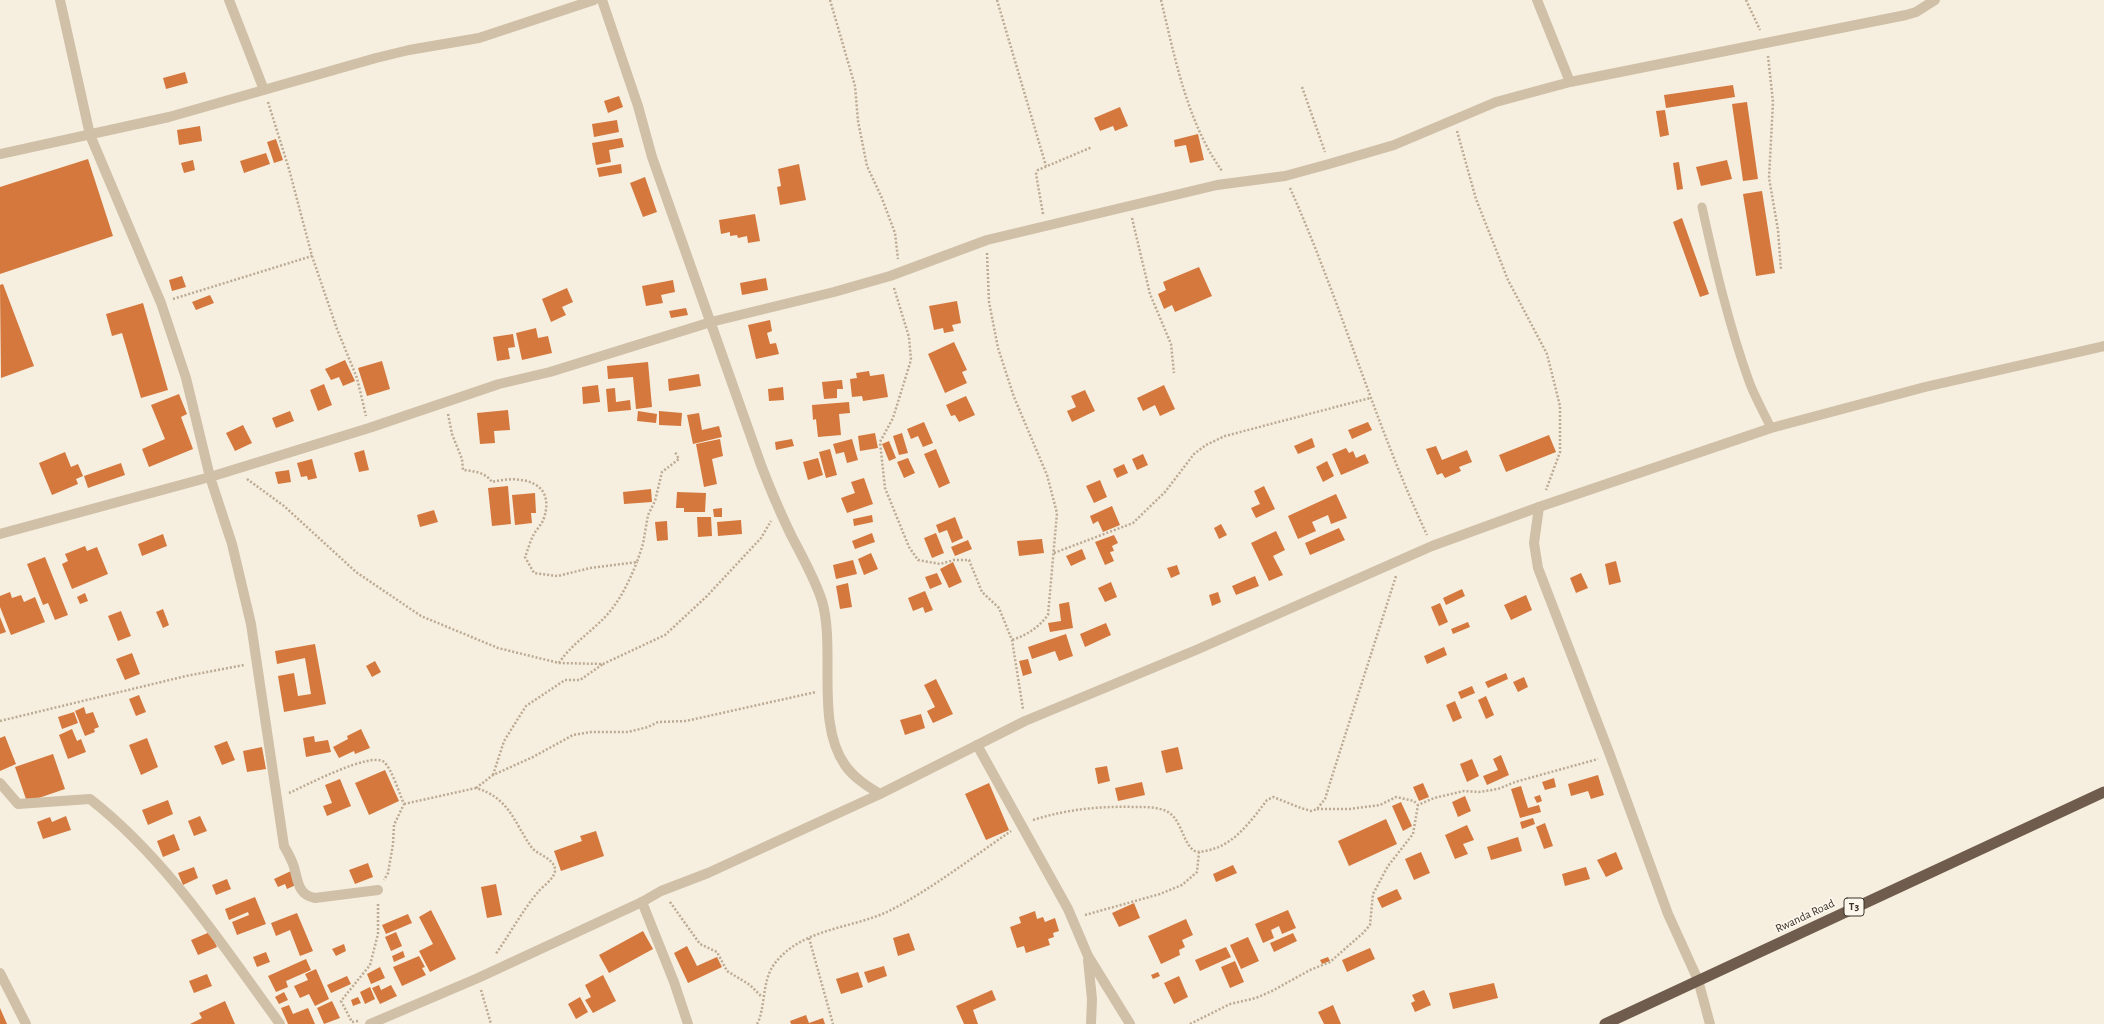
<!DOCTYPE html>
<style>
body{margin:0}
canvas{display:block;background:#f6eedf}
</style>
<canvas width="2104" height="1024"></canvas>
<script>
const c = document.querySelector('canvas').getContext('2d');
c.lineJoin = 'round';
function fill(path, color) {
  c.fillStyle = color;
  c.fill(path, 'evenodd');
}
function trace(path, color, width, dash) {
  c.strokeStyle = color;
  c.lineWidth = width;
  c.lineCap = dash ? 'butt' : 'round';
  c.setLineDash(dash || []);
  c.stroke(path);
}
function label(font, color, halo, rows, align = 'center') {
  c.font = font + ' "Alegreya Sans",sans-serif';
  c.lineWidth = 3.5;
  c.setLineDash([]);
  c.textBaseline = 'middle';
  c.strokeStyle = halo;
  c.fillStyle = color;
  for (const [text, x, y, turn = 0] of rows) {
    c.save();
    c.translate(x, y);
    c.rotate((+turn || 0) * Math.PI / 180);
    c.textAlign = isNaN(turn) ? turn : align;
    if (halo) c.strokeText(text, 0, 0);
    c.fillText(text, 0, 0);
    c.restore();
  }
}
fill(new Path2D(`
 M185 72 188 83 166 89 163 78Z
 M1733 85 1735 97 1666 108 1664 95Z
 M619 96 623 107 608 113 604 101Z
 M1747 102 1758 179 1743 181 1732 104Z
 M1120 107 1128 126 1115 131 1113 126 1100 131 1094 118Z
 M1665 110 1669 135 1660 137 1656 111Z
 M617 120 619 132 594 137 592 124Z
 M200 126 202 141 179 145 177 130Z
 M1198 134 1204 160 1190 163 1186 145 1175 147 1174 140Z
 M622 138 624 147 609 150 611 162 596 165 592 143Z
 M276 139 283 160 274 163 267 142Z
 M266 153 270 164 244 173 240 161Z
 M88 159 113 236 0 274V187Z
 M193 160 195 170 184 173 181 163Z
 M1727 160 1732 179 1701 186 1696 167Z
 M1679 162 1683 189 1677 190 1673 163Z
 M621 164 622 173 599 177 597 168Z
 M799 164 806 200 780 205 777 187 781 186 778 169Z
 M645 177 657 212 643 217 630 183Z
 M1762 191 1775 273 1756 276 1743 194Z
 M755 214 760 241 748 243 747 236 738 238 737 235 730 236V232L721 234 719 220Z
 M1682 218 1709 294 1700 297 1673 222Z
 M1199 267 1212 296 1175 312 1172 305 1164 309 1158 294 1166 290 1163 282Z
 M182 276 186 287 172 291 169 280Z
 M766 278 768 290 742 295 740 283Z
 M673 280 675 292 661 295 663 303 646 306 642 286Z
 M3 284 34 366 1 378 0 285Z
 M567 288 573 302 562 307 566 315 551 322 542 299Z
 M210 295 214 303 196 310 192 302Z
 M957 301 961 323 952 325 954 331 944 333 943 328 934 330 929 306Z
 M143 303 168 390 141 398 122 333 112 336 106 314Z
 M686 308 688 315 671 318 669 311Z
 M770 320 772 331 767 333 770 344 776 343 779 354 756 359 748 325Z
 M536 328 538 338 548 336 552 353 522 360 516 333Z
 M513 334 515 347 508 348 510 359 497 361 493 337Z
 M954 342 967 370 962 372 967 383 945 393 928 354Z
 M345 360 355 381 343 386 339 377 331 380 325 369Z
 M382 361 390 389 367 396 358 368Z
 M648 362 652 407 636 409 633 377 608 379 607 366Z
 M869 371 870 376 884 374 888 397 863 401 862 396 852 397 850 379 857 378 856 373Z
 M699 374 701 386 669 391 668 379Z
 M842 380 843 389H837V398L824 399 822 382Z
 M324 384 332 405 318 411 310 390Z
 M598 385 600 402 583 404 582 387Z
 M1164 385 1175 409 1160 416 1155 405 1143 411 1137 398Z
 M783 387 784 400 769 401 768 389Z
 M615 388 616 402 630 400 631 410 608 412 606 389Z
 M1085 390 1095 411 1072 422 1067 411 1076 407 1071 396Z
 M179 394 187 414 181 417 193 449 149 467 142 449 165 439 151 405Z
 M966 396 975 415 959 422 955 415 951 416 946 405Z
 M849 402 850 413 839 414 841 435 818 437 816 419 813 420 812 405Z
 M508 410 510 430 494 431 495 443 480 444 477 413Z
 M290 411 294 421 276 428 272 418Z
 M638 411 657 414 656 423 637 421Z
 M659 411 682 413 681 426 659 425Z
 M699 413 702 430 719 426 722 437 693 444 687 415Z
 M924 422 933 443 923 447 918 436 911 439 907 429Z
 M1368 422 1372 430 1352 439 1348 430Z
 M243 425 252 443 235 451 226 433Z
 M875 433 878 448 860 451 858 436Z
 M902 433 908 453 899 455 893 436Z
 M1549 435 1556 452 1506 472 1499 455Z
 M1312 438 1315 447 1298 454 1294 446Z
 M720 439 723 456 712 459 717 484 704 487 696 444Z
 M792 439 794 446 776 450 775 442Z
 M852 439 858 460 847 463 844 452 836 454 833 444Z
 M889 441 896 458 889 461 882 444Z
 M1436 446 1442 460 1467 450 1472 462 1459 467 1461 471 1445 478 1442 473 1437 475 1426 449Z
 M1346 448 1349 453 1353 451 1356 458 1365 454 1369 463 1341 475 1332 454Z
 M830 449 837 475 826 478 819 452Z
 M936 449 950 483 939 488 924 454Z
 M364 450 369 470 359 472 354 453Z
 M65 452 71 467 78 464 83 476 76 479 78 484 52 495 39 463Z
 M1143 454 1148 465 1137 470 1132 459Z
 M818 458 823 475 808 480 803 462Z
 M908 458 915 473 904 478 897 462Z
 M312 459 317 478 308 480 307 476 301 477 297 463Z
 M1327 461 1334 476 1323 482 1316 467Z
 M121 463 125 475 88 488 84 476Z
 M1124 464 1128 473 1117 478 1113 469Z
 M289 470 291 482 278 484 275 472Z
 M864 478 873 504 847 513 841 498 855 493 851 482Z
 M1100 480 1107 497 1094 503 1086 486Z
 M508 486 511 524 492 526 488 488Z
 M1264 486 1275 509 1256 518 1251 508 1260 504 1254 491Z
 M651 489 652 502 624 504 623 492Z
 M677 492 706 493 705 512H684V508H676Z
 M535 493 536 513H531L532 523 515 525 512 495Z
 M1336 494 1347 518 1331 524 1328 515 1312 522 1316 531 1298 539 1288 516Z
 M1112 506 1120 525 1103 532 1098 521 1093 524 1090 516Z
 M722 508V517H714L713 509Z
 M434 510 438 522 420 527 417 515Z
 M872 515 873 522 854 526 853 519Z
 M697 517H711L712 536 698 537Z
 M955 517 963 538 952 543 947 530 939 533 936 525Z
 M741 520 742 534 718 536 717 522Z
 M667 521 668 540 657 541 655 522Z
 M1221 524 1227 535 1219 539 1214 528Z
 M1339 528 1345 540 1310 555 1305 543Z
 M1276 531 1285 550 1273 556 1283 575 1269 581 1251 543Z
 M872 533 875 542 855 549 852 541Z
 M936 533 944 553 932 558 924 538Z
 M163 534 167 546 142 556 138 544Z
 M1114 535 1118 543 1112 546 1114 551 1110 552 1114 561 1105 565 1095 542Z
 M1042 539 1044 553 1019 556 1017 541Z
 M968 540 972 549 955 556 951 547Z
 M85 546 87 551 97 547 108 574 72 589 62 564 68 561 65 554Z
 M1082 549 1086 559 1071 566 1066 556Z
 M871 553 878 569 864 575 858 559Z
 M45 557 68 615 55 620 48 603 43 605 27 564Z
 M853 560 857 574 836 579 833 565Z
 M1616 561 1621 582 1609 585 1605 564Z
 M953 562 962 582 949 588 940 569Z
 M1177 565 1180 574 1171 578 1167 568Z
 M937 573 942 584 930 589 925 577Z
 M1581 573 1588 588 1576 593 1570 578Z
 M1255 576 1259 586 1236 595 1232 586Z
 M1111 582 1117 597 1105 602 1098 588Z
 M848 583 852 607 840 609 836 586Z
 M1462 589 1465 596 1446 605 1443 598Z
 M925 591 933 610 925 613 923 607 913 611 908 598Z
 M10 592 12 598 21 595 24 602 35 597 45 622 11 635 0 607V596Z
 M1218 592 1221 602 1212 606 1209 595Z
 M85 593 88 601 80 604 77 597Z
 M1526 595 1532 610 1511 620 1504 605Z
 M1069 602 1073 628 1050 632 1048 623 1061 621 1059 604Z
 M1440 603 1448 622 1439 626 1431 607Z
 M163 609 169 625 163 628 156 612Z
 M121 611 131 636 118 641 108 616Z
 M0 617 6 632 0 634Z
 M1468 622 1470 627 1453 634 1451 629Z
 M1106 623 1111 635 1085 647 1080 634Z
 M1066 634 1073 656 1059 661 1055 651 1032 659 1028 647Z
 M315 644 326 704 284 712 278 676 294 673 298 696 311 694 305 658 277 664 275 651Z
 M1444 647 1447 655 1427 664 1424 656Z
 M132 653 140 674 125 680 116 659Z
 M1028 659 1032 673 1023 676 1019 661Z
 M375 661 381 672 372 677 366 666Z
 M1506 673 1508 679 1488 688 1485 682Z
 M1524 677 1528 687 1518 692 1513 682Z
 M936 679 953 714 933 723 927 711 935 707 924 685Z
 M1472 686 1475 693 1461 699 1458 692Z
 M139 695 146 712 136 716 129 699Z
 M1486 696 1494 715 1486 719 1478 700Z
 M1455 701 1462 718 1453 722 1446 705Z
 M84 707 86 714 93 712 99 727 94 729 95 732 85 736 75 711Z
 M74 712 78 723 62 729 58 717Z
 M921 714 925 728 905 735 900 720Z
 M72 729 77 741 81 739 86 752 68 759 59 735Z
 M361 729 370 748 355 754 354 751 339 758 333 747 348 739 347 736Z
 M5 736 16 764 0 771V738Z
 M314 736 315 742 328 740 331 752 306 757 303 738Z
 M147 738 158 767 141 775 129 745Z
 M227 741 235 760 222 765 214 746Z
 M262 747 266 769 247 772 243 751Z
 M1178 747 1183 769 1166 773 1161 751Z
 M53 754 65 789 27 802 15 767Z
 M1501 755 1509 775 1487 785 1483 776 1498 770 1493 759Z
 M1472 759 1479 776 1467 782 1460 764Z
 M1107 766 1110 781 1098 784 1095 768Z
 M385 770 399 801 369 815 355 783Z
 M1598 775 1604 795 1591 799 1588 791 1571 796 1568 784Z
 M1554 778 1556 787 1545 790 1542 782Z
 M340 779 351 806 327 816 323 806 332 803 325 785Z
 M1142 782 1145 795 1118 801 1115 788Z
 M989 783 1009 830 986 840 965 794Z
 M1423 783 1429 797 1419 801 1413 787Z
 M1521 786 1528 808 1539 805 1541 812 1520 818 1511 789Z
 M1540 795 1542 801 1537 803 1534 797Z
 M1465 796 1471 811 1458 817 1452 802Z
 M168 800 173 814 148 825 142 810Z
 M1401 802 1412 826 1403 831 1392 806Z
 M66 816 71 830 43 839 37 822 50 817 52 822Z
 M200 816 207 831 194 836 188 821Z
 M1533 818 1535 824 1522 829 1520 822Z
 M1386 819 1397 844 1349 866 1338 841Z
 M1545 823 1553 846 1544 849 1536 827Z
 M1467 825 1474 840 1463 844 1468 854 1455 859 1445 835Z
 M596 831 604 856 561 871 554 851 582 841 580 836Z
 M174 834 180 850 163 857 157 841Z
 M1518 837 1522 851 1491 860 1487 847Z
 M1421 852 1430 873 1414 880 1405 859Z
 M1616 852 1623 869 1606 877 1597 860Z
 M368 863 373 877 355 884 349 870Z
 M1233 865 1237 873 1216 882 1213 874Z
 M194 867 198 878 183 885 178 873Z
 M1586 867 1590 879 1565 886 1562 874Z
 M291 871 298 884 287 889 285 884 278 887 274 879Z
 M227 879 231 889 216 895 212 885Z
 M496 884 502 915 487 918 481 887Z
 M1397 889 1402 899 1382 908 1377 898Z
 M255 897 266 924 237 935 232 922 249 915 248 912 229 920 225 909Z
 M1134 903 1140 918 1119 927 1112 913Z
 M431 910 456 959 430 972 419 951 433 944 419 917Z
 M1288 910 1296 928 1282 934 1279 926 1271 930 1274 938 1263 943 1255 924Z
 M1035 911 1037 919 1043 917 1045 922 1055 918 1059 931 1053 933 1054 937 1048 939 1050 945 1026 953 1024 946 1017 948 1010 927 1021 923 1019 917Z
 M297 913 313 951 300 956 290 930 276 936 271 923Z
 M408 914 412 923 386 934 382 925Z
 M1186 919 1193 935 1182 940 1185 947 1179 950 1180 955 1161 964 1148 936Z
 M643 931 653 949 609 973 599 955Z
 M210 932 217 947 198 955 191 940Z
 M396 932 402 946 391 951 385 937Z
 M909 933 915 950 898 956 893 938Z
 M1293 933 1297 941 1274 952 1270 943Z
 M1248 937 1259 961 1241 969 1230 945Z
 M344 944 346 951 336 956 332 949Z
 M687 946 697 966 717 957 722 967 688 983 674 953Z
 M1226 947 1231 957 1200 971 1195 960Z
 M1370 948 1375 959 1347 972 1342 960Z
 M403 951 405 957 394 962 392 956Z
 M266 952 270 962 257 967 253 957Z
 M419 956 425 967 422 968 426 975 402 986 393 967Z
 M1328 957 1330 961 1322 964 1320 960Z
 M306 959 311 970 286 981 288 987 276 992 268 976Z
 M1235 961 1244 982 1230 988 1221 967Z
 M884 966 887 976 868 983 864 972Z
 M380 967 385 978 371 984 367 974Z
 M316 969 329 999 315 1006 309 994 300 998 294 986 308 980 305 974Z
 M858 972 863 987 841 994 836 979Z
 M1158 972 1160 976 1153 979 1151 975Z
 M207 974 212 986 194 993 189 981Z
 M603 975 616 1001 593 1013 585 1000 591 997 585 985Z
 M347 976 351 984 331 993 327 985Z
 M1179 976 1188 997 1174 1004 1164 983Z
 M1494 983 1498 998 1453 1009 1449 993Z
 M379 985 381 990 391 985 397 996 380 1004 372 988Z
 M370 987 375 999 365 1004 360 992Z
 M992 990 996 1000 973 1010 978 1024H964L956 1006Z
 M1424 990 1431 1005 1415 1012 1411 1003 1415 1001 1412 995Z
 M284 992 288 1000 279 1004 275 997Z
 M358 997 361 1003 353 1006 351 1000Z
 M580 997 588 1012 576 1019 568 1004Z
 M225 1001 235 1024H190L202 1018 199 1013Z
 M332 1001 340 1018 324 1024 317 1008Z
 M289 1005 293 1014 308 1008 315 1024H288L281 1008Z
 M1333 1005 1341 1024H1324L1318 1012Z
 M0 1008 7 1024H0Z
 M806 1015 809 1023 823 1018 825 1024H791L790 1021Z`), '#d4783e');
trace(new Path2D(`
 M830 0 855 86 858 121 867 166 881 196 895 233 898 259
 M997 0 1046 166
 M1161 0C1175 58 1187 122 1222 171
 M1746 0 1760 30
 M1768 56 1773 102 1769 178 1778 230 1781 270
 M1302 87 1325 152
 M268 102 289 169 312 256 337 329 357 378 366 416
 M1457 131 1476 199 1508 280 1547 354 1560 406V452L1546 490
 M1290 188C1341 302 1374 422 1427 535
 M1043 214 1036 174 1038 170 1092 147
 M1132 218 1150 294 1171 344 1174 373
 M987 253 989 302 998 348 1014 397 1047 475 1057 513 1048 615C1038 628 1027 635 1012 640
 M894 288 909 337 911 360 893 418 880 442 885 488 909 547 918 560 940 564 954 560H969L982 592 999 608 1012 640 1023 709
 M173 299 312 256
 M448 414 452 434 462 459 463 470C473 471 485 472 492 482 519 475 556 480 544 518 542 524 537 529 534 534 530 541 528 550 525 557L534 573 558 576 590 568 637 562 643 544 648 515 655 501 662 472 679 459 675 452
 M247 479 284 506 356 572 421 616 498 648 559 663 603 664 665 635 707 596 761 538 771 521
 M1054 553 1133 523 1165 492 1194 454 1206 445 1225 436 1370 398
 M559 663C570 646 587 635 601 621 618 605 628 584 637 562
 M0 721 186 676 244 665
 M493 775 504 741 526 706 565 680H580L603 664
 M476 788 493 775 533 757 573 735 591 732H628L648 727 658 722 686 721 816 692
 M289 793C305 786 371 751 384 762 392 769 399 793 404 804L394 825 393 844 388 873 384 880
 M404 804 476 788C510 798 514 823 532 848 538 855 556 859 555 871 554 879 543 886 538 892 522 911 510 934 495 955
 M1317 809H1350L1380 805 1396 797 1414 801 1418 805 1434 798 1464 791 1479 792 1498 789 1515 782 1598 759
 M1033 820C1068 809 1100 806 1136 807 1146 807 1157 807 1166 811 1180 817 1182 838 1191 848 1195 853 1200 852 1205 851 1234 846 1250 822 1267 800L1273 797 1301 808 1311 811 1317 809 1325 799 1334 770 1396 576
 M670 902 700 944 717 952 727 971 750 985 762 997
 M1085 915 1160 894 1182 885 1197 872 1199 852
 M809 938 833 1024
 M481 990 491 1024
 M358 1021 352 1022 341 1001 370 965 378 934V903
 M757 1024C765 1011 762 982 773 966 799 928 852 929 889 911 930 890 973 857 1011 831
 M1190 1024 1230 1004 1256 998 1272 991 1310 970 1330 962 1363 933 1370 925 1373 894 1388 866 1413 834 1418 805`), '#bcaa92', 2.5, [2, 2]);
trace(new Path2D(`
 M1702 207C1715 266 1729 326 1750 384 1756 399 1764 413 1771 428`), '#d0c0a8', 9);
trace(new Path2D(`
 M60 0 90 135 161 303 186 378 210 477 232 544 251 624 284 846C288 853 292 860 294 867 298 881 298 895 315 898L378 890
 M229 0 264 90
 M602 0 638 106 652 157 761 465C770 489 780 512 791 535 802 556 815 579 822 601 836 649 815 723 845 765 854 778 867 786 880 794
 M1537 0 1570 82
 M0 154 169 117 376 58 409 50 479 38 594 0
 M1539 507 1534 543 1538 568 1610 755 1668 914 1698 980
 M0 534 210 477 369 428 499 384 550 372 711 322 834 292 890 276 987 240 1217 185 1285 176 1329 164 1394 145 1496 102 1570 82 1906 15 1916 12 1935 0
 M977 745 1068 909 1088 956 1130 1024
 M0 783 18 804 90 799C168 860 222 945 280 1024
 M642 902 674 982 688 1024
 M1088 960 1092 999 1091 1024
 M0 973 26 1024`), '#d0c0a8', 10);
trace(new Path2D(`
 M1698 980 1710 1024
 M370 1024 478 978 642 902 661 891 708 873 880 794 1025 721 1196 650 1432 546 1539 507 1771 428 1925 387 2104 346`), '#d0c0a8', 10);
trace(new Path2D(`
 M1605 1024 2104 792`), '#6f5c4c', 11);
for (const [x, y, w] of [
 [1854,907,20]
]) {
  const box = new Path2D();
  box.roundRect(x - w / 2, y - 9, w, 18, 3);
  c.fillStyle = '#fcf7ec';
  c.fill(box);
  trace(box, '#3c3229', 1);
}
label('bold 11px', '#3c3229', null, [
 ["T3",1854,907]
]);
label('12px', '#3c3229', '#fcf7ec', [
 ["Rwanda Road",1805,916,-25]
]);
</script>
